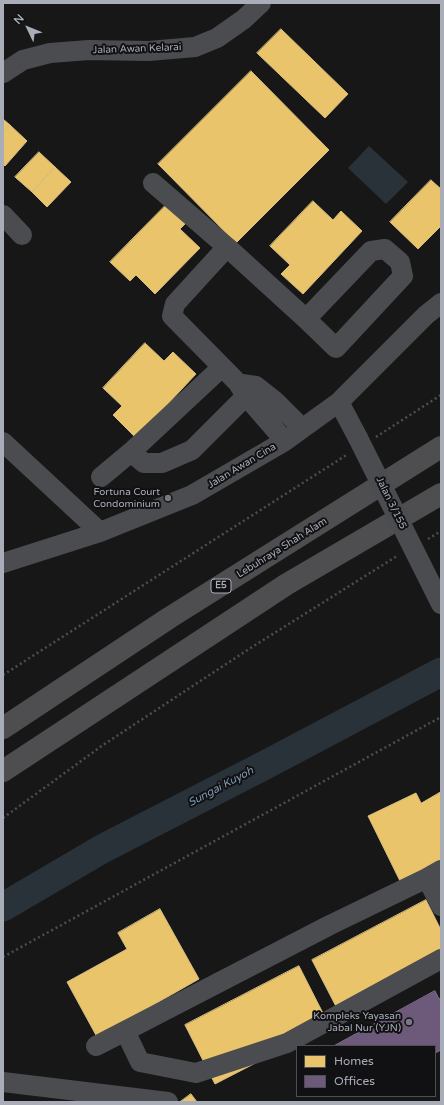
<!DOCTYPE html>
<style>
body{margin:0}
#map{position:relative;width:444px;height:1105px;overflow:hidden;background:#171717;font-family:"Varela Round",sans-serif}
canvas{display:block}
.frame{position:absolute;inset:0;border:4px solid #a8adb8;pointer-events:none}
.legend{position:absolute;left:296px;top:1045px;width:140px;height:52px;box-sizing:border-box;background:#111113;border:1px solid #4d4f55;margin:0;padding:5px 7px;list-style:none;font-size:12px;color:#a8adb8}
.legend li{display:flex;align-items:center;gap:8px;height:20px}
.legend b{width:20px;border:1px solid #4d4f55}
.north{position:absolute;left:8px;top:8px;width:40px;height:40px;-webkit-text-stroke:3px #111113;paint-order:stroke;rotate:313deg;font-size:11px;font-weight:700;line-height:16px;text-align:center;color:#a8adb8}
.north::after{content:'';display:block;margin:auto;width:14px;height:18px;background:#a8adb8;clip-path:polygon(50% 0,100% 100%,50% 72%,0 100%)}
</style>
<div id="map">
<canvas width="444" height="1105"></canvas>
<div class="frame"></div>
<ul class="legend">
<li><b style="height:11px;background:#e9c46a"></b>Homes</li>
<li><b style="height:11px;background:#6d597a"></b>Offices</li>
</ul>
<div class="north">N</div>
</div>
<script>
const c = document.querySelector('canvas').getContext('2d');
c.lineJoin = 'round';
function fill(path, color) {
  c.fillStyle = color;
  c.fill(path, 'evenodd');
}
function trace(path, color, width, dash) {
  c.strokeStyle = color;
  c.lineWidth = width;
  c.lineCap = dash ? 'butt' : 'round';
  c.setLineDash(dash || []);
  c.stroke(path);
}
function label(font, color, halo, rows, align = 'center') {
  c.font = font + ' "Varela Round",sans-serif';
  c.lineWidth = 4;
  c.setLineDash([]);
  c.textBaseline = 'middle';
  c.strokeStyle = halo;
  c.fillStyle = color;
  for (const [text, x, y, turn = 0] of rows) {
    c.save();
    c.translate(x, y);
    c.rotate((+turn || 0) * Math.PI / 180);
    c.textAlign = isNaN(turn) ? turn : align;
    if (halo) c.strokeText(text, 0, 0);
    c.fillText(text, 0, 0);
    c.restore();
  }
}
fill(new Path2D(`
 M369 146 408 182 386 204 348 168Z`), '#2a3239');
const homes = new Path2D(`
 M281 29 348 94 325 118 257 53Z
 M251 71 329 150 236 243 158 164Z
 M3 119 10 125 3 132Z
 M10 125 27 141 5 166 3 164V132Z
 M39 152 55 167 32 192 15 177Z
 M55 167 71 182 47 207 32 192Z
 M431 180 441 189V226L418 249 390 222Z
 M313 201 333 220 341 211 362 231 303 294 281 274 290 265 270 246Z
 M167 204 186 223 180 229 200 248 155 294 136 275 130 281 110 262Z
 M145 343 164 361 173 352 196 374 136 438 113 415 122 406 103 388Z
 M441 792V863L401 883 368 816 416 793 421 803Z
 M426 900 441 930V967L342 1018 312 960Z
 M160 909 199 979 97 1037 67 982 127 949 118 933Z
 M299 966 329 1025 215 1084 185 1025Z
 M191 1094 197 1102H180Z`);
fill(homes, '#e9c46a');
trace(homes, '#d6bd81', 1);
const offices = new Path2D(`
 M435 991 439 999 441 998V1050L435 1053V1046H334Z`);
fill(offices, '#6d597a');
trace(offices, '#7f728d', 1);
trace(new Path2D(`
 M3 907 102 849 267 764 441 672`), '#2a3239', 29);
trace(new Path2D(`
 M376 437 441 395
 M428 539 441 531
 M3 675 348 454
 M3 818 103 745 249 649 397 556
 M3 957 441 717`), '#4d4e52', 2.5, [2, 3]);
trace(new Path2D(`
 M3 73 23 60 50 53 89 50 149 51 195 47 217 38 244 19 261 3
 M153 183 227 247
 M3 215 22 235
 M242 384 256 386 275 401 302 428
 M339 402 358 438
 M285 441 246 396 238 383 172 316 175 304 227 247 306 319 336 348 403 276 400 262 385 249 371 251 306 319
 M3 442 100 532
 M131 452 144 463H162L192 450 256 386
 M101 477 131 452 222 367
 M3 563 100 532 192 495 285 441 339 402 426 315 441 303
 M427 878 441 870
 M125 1031 140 1062 196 1073 287 1043 441 959
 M96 1046 330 925 427 878 441 906
 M3 1082 168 1102`), '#4b4c50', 20);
trace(new Path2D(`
 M3 728 169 618 441 447
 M3 771 287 584 441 494`), '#4e4e51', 22);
trace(new Path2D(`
 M358 438 441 604`), '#4b4c50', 20);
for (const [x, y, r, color] of [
 [168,498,4,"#757880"],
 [409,1022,4,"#757880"]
]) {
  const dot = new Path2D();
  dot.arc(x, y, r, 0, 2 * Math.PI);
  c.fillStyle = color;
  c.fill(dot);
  trace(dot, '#111113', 1.5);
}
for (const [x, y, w] of [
 [221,586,20]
]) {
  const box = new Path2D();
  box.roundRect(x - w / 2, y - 7, w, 14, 3);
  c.fillStyle = '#111113';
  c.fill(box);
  trace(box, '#a8adb8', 1);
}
label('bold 9px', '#a8adb8', null, [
 ["E5",221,586]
]);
label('10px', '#a8adb8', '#111113', [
 ["Jalan Awan Kelarai",137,49,-2],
 ["Jalan Awan Cina",242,466,-31],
 ["Jalan 3/155",391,503,64],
 ["Lebuhraya Shah Alam",282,548,-32]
]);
label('10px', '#a8adb8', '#111113', [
 ["Fortuna Court",160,492],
 ["Condominium",160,504],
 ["Kompleks Yayasan",401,1016],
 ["Jabal Nur (YJN)",401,1028]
], 'right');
label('italic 11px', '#7f9bb3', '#111113', [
 ["Sungai Kuyoh",221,787,-28]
]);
</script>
